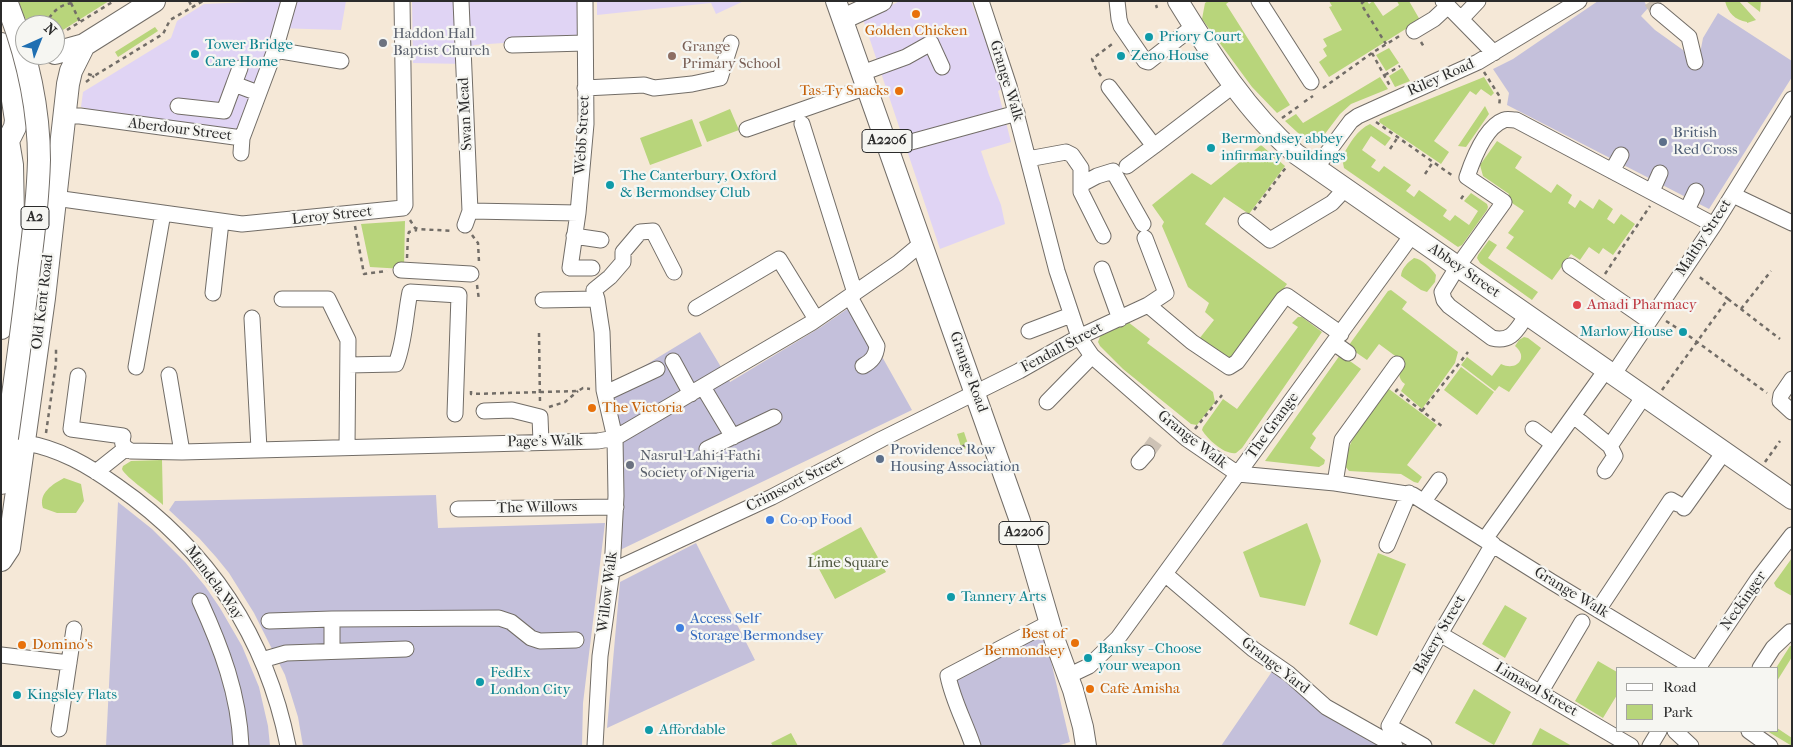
<!DOCTYPE html>
<style>
body{margin:0}
#map{position:relative;width:1793px;height:747px;overflow:hidden;background:#f5e8d7;font-family:"IM FELL French Canon",serif}
canvas{display:block}
.frame{position:absolute;inset:0;border:2px solid #2b2b2b;pointer-events:none}
.legend{position:absolute;left:1616px;top:667px;width:162px;height:65px;box-sizing:border-box;background:#f6f6f2;border:1px solid #a5a5a2;margin:0;padding:6px 9px;list-style:none;font-size:15px;color:#2b2b2b}
.legend li{display:flex;align-items:center;gap:10px;height:25px}
.legend b{width:25px;border:1px solid #a5a5a2}
.north{position:absolute;left:15px;top:15px;width:50px;height:50px;box-sizing:border-box;background:#f6f6f2;border:1px solid #a5a5a2;border-radius:50%;rotate:44deg;font-size:14px;font-weight:700;line-height:20px;text-align:center;color:#2b2b2b}
.north::after{content:'';display:block;margin:auto;width:18px;height:22px;background:#1f6fb2;clip-path:polygon(50% 0,100% 100%,50% 72%,0 100%)}
</style>
<div id="map">
<canvas width="1793" height="747"></canvas>
<div class="frame"></div>
<ul class="legend">
<li><b style="height:6px;background:#fff"></b>Road</li>
<li><b style="height:14px;background:#b8d57b"></b>Park</li>
</ul>
<div class="north">N</div>
</div>
<script>
const c = document.querySelector('canvas').getContext('2d');
c.lineJoin = 'round';
function fill(path, color) {
  c.fillStyle = color;
  c.fill(path, 'evenodd');
}
function trace(path, color, width, dash) {
  c.strokeStyle = color;
  c.lineWidth = width;
  c.lineCap = dash ? 'butt' : 'round';
  c.setLineDash(dash || []);
  c.stroke(path);
}
function label(font, color, halo, rows, align = 'center') {
  c.font = font + ' "IM FELL French Canon",serif';
  c.lineWidth = 4.5;
  c.setLineDash([]);
  c.textBaseline = 'middle';
  c.strokeStyle = halo;
  c.fillStyle = color;
  for (const [text, x, y, turn = 0] of rows) {
    c.save();
    c.translate(x, y);
    c.rotate((+turn || 0) * Math.PI / 180);
    c.textAlign = isNaN(turn) ? turn : align;
    if (halo) c.strokeText(text, 0, 0);
    c.fillText(text, 0, 0);
    c.restore();
  }
}
fill(new Path2D(`
 M274 1H346L341 30 276 28 237 129 233 134 159 125 81 107 83 92 171 38 177 21 204 4Z
 M412 1H580V33L577 38 474 45 466 64 413 63Z
 M597 1H744L716 14 711 3 597 15Z
 M900 1H971L1003 88 998 91 1011 142 981 151 989 175 1001 205 1005 224 940 249 863 19Z`), '#e0d4f4');
fill(new Path2D(`
 M1598 1H1644L1648 8 1641 16 1655 30 1683 50 1690 60 1698 64 1703 38 1718 13 1792 61V77L1709 209 1507 105 1509 93 1493 69 1513 59Z
 M853 305 912 410 620 550 606 389 700 332 730 382 821 327Z
 M436 495 438 528 605 523 583 703 582 746H303L298 717 285 675 254 613 229 573 216 557 199 538 169 510 175 501Z
 M118 502 152 529 185 562 205 586 220 608 242 646 259 687 268 726 270 746H106Z
 M696 543 755 660 607 728 620 582Z
 M1039 623 1050 657 1070 742 1057 746H969L942 674Z
 M1273 670 1402 746H1221Z`), '#c4c0db');
fill(new Path2D(`
 M19 1H109L55 35V25H29L22 12Z
 M1208 1H1230L1226 4 1290 105 1277 113 1252 87 1202 19 1205 3Z
 M1329 1H1367L1369 4 1373 1 1383 16 1399 5 1397 1H1409L1420 20 1329 77 1319 62 1327 56 1323 49 1327 46 1323 39 1342 30 1329 7 1332 6Z
 M1725 1H1739L1756 20 1747 23V22C1735 20 1728 13 1725 1Z
 M1746 1H1761L1760 12Z
 M155 27 158 31 118 57 115 52Z
 M1389 48 1399 63 1386 71 1376 55Z
 M1402 68 1410 81 1395 87 1389 76Z
 M1380 77 1388 89 1351 104 1340 114 1318 143H1309L1285 121 1296 114 1303 123Z
 M1484 77 1494 93 1491 96 1481 89 1476 95 1470 91 1434 141 1449 152 1441 164 1379 122 1380 119Z
 M1485 106 1489 114 1466 147 1458 146Z
 M730 109 739 130 707 142 699 122Z
 M692 119 702 146 650 165 640 138Z
 M1370 124 1391 138 1385 146 1371 136 1362 150 1376 160 1371 167 1379 172 1384 166 1411 185 1406 191 1414 197 1419 190 1447 210 1443 216 1450 221 1455 215 1469 225 1478 211 1464 201 1471 193 1487 204 1488 207 1487 210 1462 245 1458 247 1455 245 1344 168 1342 158 1343 155C1350 143 1357 130 1370 124Z
 M1497 141 1522 157 1515 168 1551 193 1557 184 1572 195 1568 203 1575 208 1580 200 1593 209 1599 199 1613 209 1607 219 1614 224 1621 214 1635 224 1613 255 1603 248 1599 254 1589 247 1580 260 1571 254 1552 280 1506 248 1514 237 1508 233 1524 211 1506 199 1509 194 1483 176 1480 165Z
 M1261 145 1285 166 1249 214 1224 197 1205 224 1287 284 1236 355 1226 358 1199 339 1214 320 1205 312 1209 303 1188 287 1162 226 1164 222 1152 205 1192 173 1211 185Z
 M405 221 404 269 370 267 361 224Z
 M1489 240 1497 245 1488 258 1538 292 1532 300 1480 263 1477 258 1478 255Z
 M1414 258C1422 259 1431 268 1436 275L1435 282 1427 292 1421 290 1401 276C1401 269 1408 262 1414 258Z
 M1391 290 1407 302 1402 309 1458 352 1455 363 1422 409 1401 391 1405 384C1397 379 1399 370 1402 361L1379 344 1367 360 1351 349 1349 345 1388 291Z
 M1298 317H1302L1322 332 1242 448 1236 453C1225 455 1208 440 1202 430L1203 427 1223 399 1237 409 1298 327 1292 323Z
 M1128 322 1150 339 1147 343 1213 392 1215 402 1197 425 1191 424 1123 369 1100 346 1098 342 1101 334Z
 M1524 337 1528 338 1541 348 1509 392 1499 386 1495 391 1461 365 1467 357 1492 376 1501 364C1517 372 1529 357 1515 346L1519 340Z
 M1340 355 1343 356 1361 369 1312 434 1316 438 1310 448 1325 460 1324 464 1319 467 1265 461Z
 M1461 367 1494 392 1477 415 1444 390Z
 M1389 389 1437 425 1407 465 1422 477 1418 483 1414 482 1401 474 1349 471 1345 466C1347 436 1372 412 1389 389Z
 M964 432 969 447 962 450 957 434Z
 M162 460 163 505C155 497 125 477 122 469L123 466 131 461Z
 M64 478 81 484 84 501 76 513H57L43 508C38 493 53 484 64 478Z
 M1307 523 1321 561 1305 606 1260 597 1243 552Z
 M861 527 886 572 835 599 811 554Z
 M1378 553 1406 564 1377 636 1349 624Z
 M1792 558V596L1776 587 1774 583Z
 M1505 605 1527 618 1505 658 1482 644Z
 M1790 646H1792V657L1777 681 1776 668Z
 M1598 661 1617 672V695L1603 718 1575 701Z
 M1474 689 1511 712 1494 745 1455 723Z
 M1540 728 1572 746H1531Z
 M1777 728 1792 738V746L1767 731H1777Z
 M791 733 798 746H773L771 743Z`), '#b8d57b');
trace(new Path2D(`
 M1651 1 1658 11
 M1147 453 1160 435`), '#cdc2b5', 15, [15, 8]);
const minor = new Path2D(`
 M461 1 470 211 465 225
 M585 1 586 124 578 213 570 268H592
 M981 1 1009 86 1057 271 1079 337 1092 356 1187 439 1238 474 1335 483 1413 495 1552 582 1694 668
 M1117 1 1119 19 1121 26 1145 61 1148 62 1194 26
 M1259 1 1311 82
 M1443 1 1494 53
 M1658 11 1689 37 1695 62
 M1461 19 1478 1
 M1414 31 1434 19 1448 6
 M512 45 585 43
 M275 50 341 61
 M862 73 906 57 931 43 942 67
 M234 84 240 68
 M1109 87 1154 146 1234 85
 M585 88 644 85 654 88 692 84 720 78 731 43
 M178 106 224 111 234 84 258 93
 M64 116H80L242 138 275 50 289 1
 M802 124 855 293
 M747 129 867 87
 M889 148 1017 113
 M241 153 242 138
 M1028 159 1066 152 1072 155 1081 168V192L1103 236
 M1127 166 1154 146
 M1316 168 1351 121 1358 116 1478 62 1579 1
 M1612 171 1621 155
 M1082 184 1097 176 1113 171 1143 224
 M1652 191 1660 173
 M1733 195 1792 223
 M55 198 242 224 403 208 405 205 402 1
 M1687 210 1696 191
 M470 211 578 213
 M1246 221 1270 240 1332 203 1346 188
 M574 236 601 240
 M1570 266 1649 321
 M1102 269 1120 319
 M401 270 471 274
 M213 293 221 222
 M850 297 877 346C876 356 872 361 863 366
 M282 299H328L348 340 347 447
 M597 299 594 290 610 277 623 262V252L640 232 653 231 674 272
 M543 300 597 299 602 332 604 390 615 438 616 496 612 571 600 656 595 746
 M1148 305 1192 342 1229 367 1237 362 1283 299 1287 296 1341 334
 M696 308 779 259 816 319
 M1527 315C1517 329 1512 343 1492 338L1449 306 1444 300 1442 292 1458 266 1504 202 1467 177C1473 159 1485 127 1504 120 1507 119 1512 120 1516 120L1714 225
 M252 318 259 449
 M1029 331 1071 315
 M1334 343 1348 353
 M673 361 691 394
 M348 365 396 364C405 341 405 316 410 292L459 295 455 414
 M136 367 163 213
 M169 375 182 452
 M1613 375 1714 225 1792 99
 M78 376 71 429 123 436C121 444 124 448 131 451L182 452 598 441 615 438 811 323 898 263 922 243
 M1792 379 1781 395 1780 401 1792 412
 M703 387 733 437
 M604 390 610 391 657 369
 M1047 402 1092 356
 M484 411 512 410 540 417 541 442
 M1581 422 1610 446 1615 456 1605 471
 M1533 429 1553 444
 M25 443C59 448 89 466 117 486 209 550 266 635 288 746
 M1610 446 1644 396
 M707 449 774 417
 M1139 462 1147 453
 M96 472 125 449
 M1335 483 1342 440 1397 364
 M1424 501 1439 480
 M1684 508 1724 452
 M458 509 616 507
 M1485 539 1606 370
 M1387 545 1409 493
 M612 571 772 497 882 439 1019 371 1079 337 1148 305 1166 293 1145 238
 M1165 574 1253 649 1289 674 1326 707 1395 746
 M200 601C221 647 239 694 241 746
 M1598 610 1671 500 1678 504
 M269 621 332 619
 M1440 634 1631 746
 M332 651V619L499 618 511 622 531 638 540 641 576 640
 M1 655 69 663
 M262 660 286 653 406 649
 M1698 668 1758 579 1792 535
 M1760 668 1773 648 1790 632 1792 633
 M1068 676 1089 666 1118 638 1412 235
 M1540 693 1582 622
 M59 729 74 629
 M1675 731 1691 746
 M1749 731 1770 746
 M973 746C965 722 953 701 948 676L1049 623
 M1424 746 1389 726 1440 634 1493 544
 M1650 746 1659 731`);
const major = new Path2D(`
 M836 1 1020 521 1055 641 1073 690 1083 727 1086 746
 M1178 1C1212 56 1247 112 1296 154L1792 499
 M843 19 882 1`);
const highway = new Path2D(`
 M1 44 7 61 16 120 15 127 8 141 12 165 13 217 9 264 1 328
 M55 53 84 45 154 1
 M1 483 7 438
 M1 560 9 548 44 298 68 84 71 71 84 45`);
trace(minor, '#726d67', 17);
trace(major, '#726d67', 22);
trace(highway, '#726d67', 24);
trace(new Path2D(`
 M189 1 192 7
 M1364 1 1361 4 1386 44
 M71 3 80 22
 M1156 5 1157 8
 M45 25C52 13 57 6 71 3V1
 M67 30 114 1
 M1421 42 1424 47
 M1372 53 1390 86
 M1484 72 1500 97 1499 107
 M88 74 94 76 163 34 170 20 203 1
 M1385 75 1400 66
 M1101 76 1096 69 1092 59 1115 42
 M86 82 94 76
 M1323 88 1372 53 1401 35
 M1304 102 1313 96
 M1282 118 1299 106
 M1376 122 1453 176
 M1390 149 1398 137
 M1425 174 1433 162
 M1461 199 1465 193
 M1254 210 1287 166
 M410 220 415 228 419 229 452 231
 M355 226 364 274 387 271
 M472 235 478 243 479 262
 M407 258 408 235 409 232 417 230
 M1605 274 1650 206
 M477 285 479 300
 M1728 299 1780 339
 M1741 309 1771 271
 M1666 321 1677 328
 M539 333 540 403
 M1689 336 1767 393
 M1398 389 1396 391 1443 427
 M1662 390 1728 299 1697 275
 M471 391V394L578 391 583 388 590 389
 M549 407 565 402 578 391
 M1422 411 1468 352
 M1195 429 1222 395
 M46 433 56 363V349
 M961 447 968 444
 M1765 462 1780 441`), '#726d67', 2.5, [4, 4]);
trace(minor, '#fff', 15);
trace(major, '#fff', 20);
trace(highway, '#fff', 22);
const highwayBridge = new Path2D(`
 M6 1C26 51 39 106 39 160 38 196 34 232 29 269 23 325 15 381 7 438`);
trace(highwayBridge, '#726d67', 24, []);
trace(highwayBridge, '#fff', 22);
for (const [x, y, r, color] of [
 [916,14,5,"#e8710a"],
 [1149,37,5,"#0f9aa8"],
 [383,43,5,"#6b7280"],
 [195,54,5,"#0f9aa8"],
 [672,56,5,"#8d6e63"],
 [1121,56,5,"#0f9aa8"],
 [899,91,5,"#e8710a"],
 [1663,142,5,"#5c6f8a"],
 [1211,148,5,"#0f9aa8"],
 [610,185,5,"#0f9aa8"],
 [1577,305,5,"#e0444e"],
 [1683,332,5,"#0f9aa8"],
 [592,408,5,"#e8710a"],
 [880,459,5,"#5c6f8a"],
 [630,465,5,"#6b7280"],
 [770,520,5,"#3f7fe0"],
 [951,597,5,"#0f9aa8"],
 [680,628,5,"#3f7fe0"],
 [1075,643,5,"#e8710a"],
 [22,645,5,"#e8710a"],
 [1088,658,5,"#0f9aa8"],
 [480,682,5,"#0f9aa8"],
 [1090,689,5,"#e8710a"],
 [17,695,5,"#0f9aa8"],
 [649,730,5,"#0f9aa8"]
]) {
  const dot = new Path2D();
  dot.arc(x, y, r, 0, 2 * Math.PI);
  c.fillStyle = color;
  c.fill(dot);
  trace(dot, '#f6f6f2', 2);
}
for (const [x, y, w] of [
 [887,141,50],
 [35,218,28],
 [1024,533,50]
]) {
  const box = new Path2D();
  box.roundRect(x - w / 2, y - 11.5, w, 23, 4);
  c.fillStyle = '#f6f6f2';
  c.fill(box);
  trace(box, '#2b2b2b', 1);
}
label('bold 14px', '#2b2b2b', null, [
 ["A2206",887,141],
 ["A2",35,218],
 ["A2206",1024,533]
]);
label('15px', '#c56008', '#f6f6f2', [
 ["Golden Chicken",916,31,"center"],
 ["Tas-Ty Snacks",889,91,"right"],
 ["The Victoria",602,408],
 ["Best of",1065,634,"right"],
 ["Bermondsey",1065,651,"right"],
 ["Domino's",32,645],
 ["Cafe Amisha",1100,689]
], 'left');
label('15px', '#5b616d', '#f6f6f2', [
 ["Haddon Hall",393,34],
 ["Baptist Church",393,51],
 ["Nasrul-Lahi-i-Fathi",640,456],
 ["Society of Nigeria",640,473]
], 'left');
label('15px', '#0d838f', '#f6f6f2', [
 ["Priory Court",1159,37],
 ["Tower Bridge",205,45],
 ["Care Home",205,62],
 ["Zeno House",1131,56],
 ["Bermondsey abbey",1221,139],
 ["infirmary buildings",1221,156],
 ["The Canterbury, Oxford",620,176],
 ["& Bermondsey Club",620,193],
 ["Marlow House",1673,332,"right"],
 ["Tannery Arts",961,597],
 ["Banksy - Choose",1098,649],
 ["your weapon",1098,666],
 ["FedEx",490,673],
 ["London City",490,690],
 ["Kingsley Flats",27,695],
 ["Affordable",659,730]
], 'left');
label('15px', '#785e54', '#f6f6f2', [
 ["Grange",682,47],
 ["Primary School",682,64]
], 'left');
label('15px', '#2b2b2b', '#f6f6f2', [
 ["Riley Road",1441,78,-24],
 ["Grange Walk",1006,81,73],
 ["Swan Mead",466,114,-93],
 ["Aberdour Street",180,130,7],
 ["Webb Street",583,135,-87],
 ["Leroy Street",332,216,-6],
 ["Maltby Street",1704,238,-57],
 ["Abbey Street",1464,271,35],
 ["Old Kent Road",43,302,-83],
 ["Fendall Street",1062,348,-28],
 ["Grange Road",968,372,70],
 ["The Grange",1273,426,-54],
 ["Grange Walk",1192,440,38],
 ["Page's Walk",545,442,-1],
 ["Crimscott Street",795,484,-27],
 ["The Willows",537,508,-1],
 ["Mandela Way",214,583,54],
 ["Willow Walk",608,592,-83],
 ["Grange Walk",1571,593,31],
 ["Neckinger",1744,601,-55],
 ["Bakery Street",1440,635,-60],
 ["Grange Yard",1275,666,38],
 ["Limasol Street",1536,690,30]
]);
label('15px', '#4e5e75', '#f6f6f2', [
 ["British",1673,133],
 ["Red Cross",1673,150],
 ["Providence Row",890,450],
 ["Housing Association",890,467]
], 'left');
label('15px', '#be3a42', '#f6f6f2', [
 ["Amadi Pharmacy",1587,305]
], 'left');
label('15px', '#366cbe', '#f6f6f2', [
 ["Co-op Food",780,520],
 ["Access Self",690,619],
 ["Storage Bermondsey",690,636]
], 'left');
label('15px', '#4e563f', '#f6f6f2', [
 ["Lime Square",848,563]
]);
</script>
